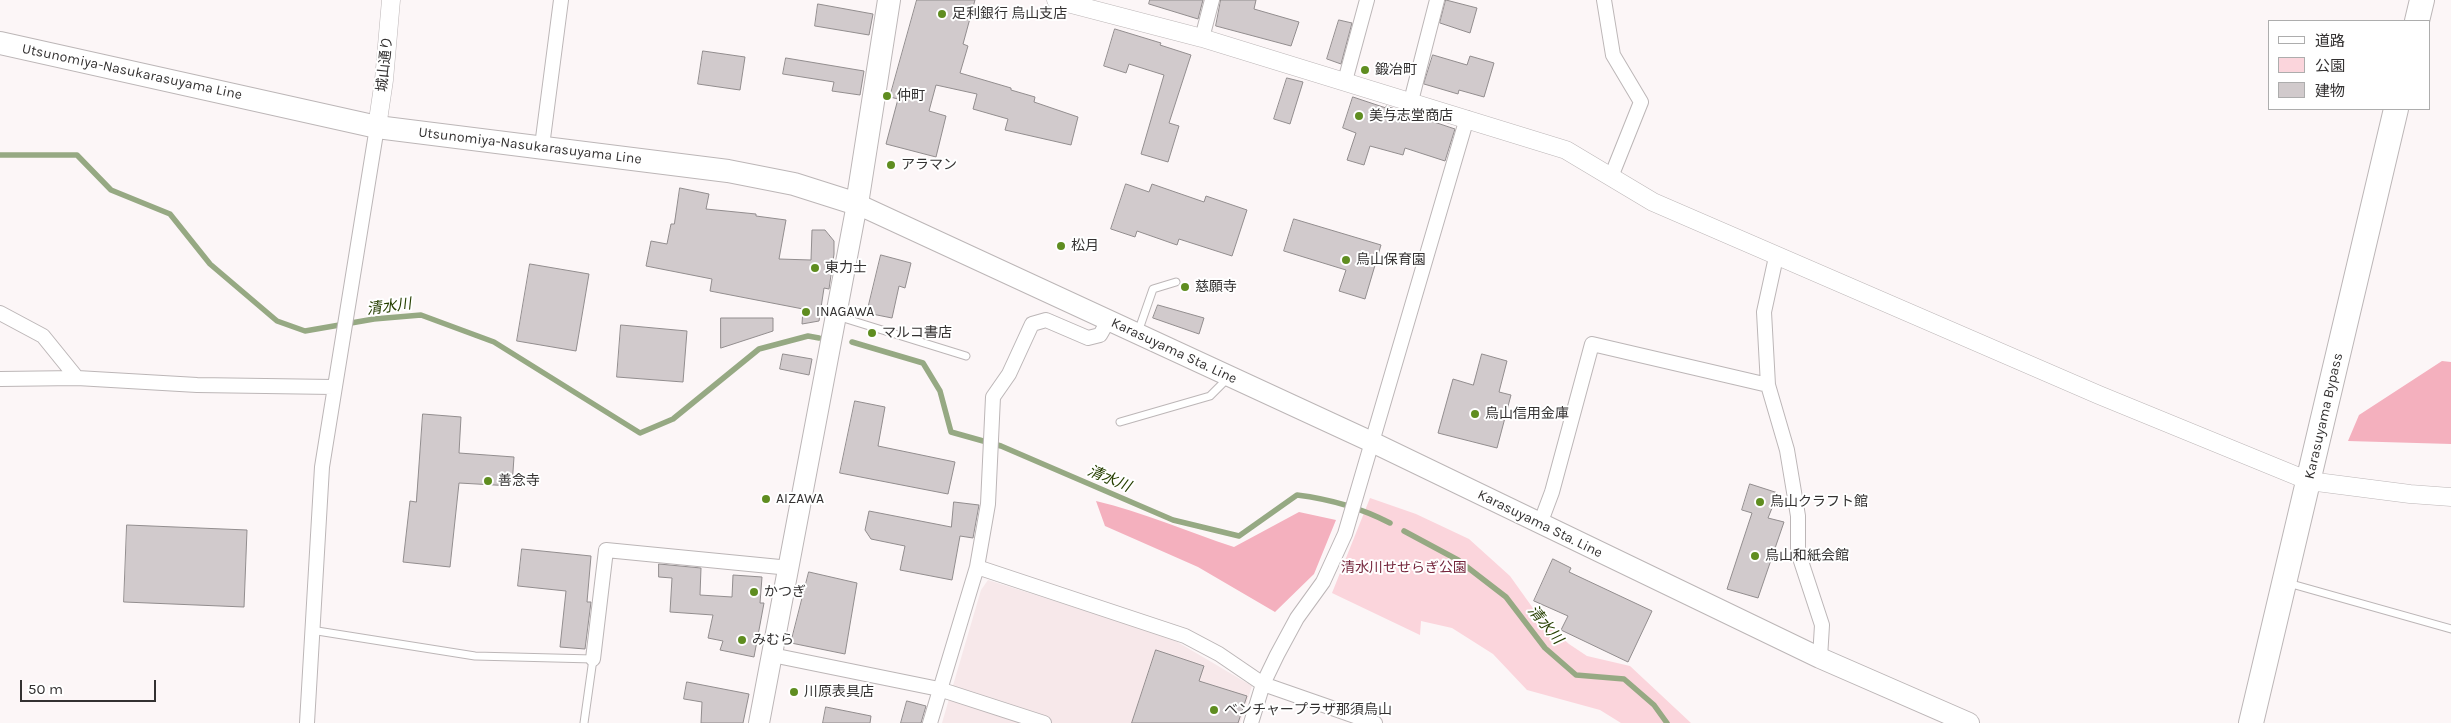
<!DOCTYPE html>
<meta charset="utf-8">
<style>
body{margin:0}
#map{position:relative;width:2451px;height:723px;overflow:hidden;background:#fcf6f7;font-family:Karla,"Noto Sans JP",sans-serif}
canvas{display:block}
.legend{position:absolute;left:2268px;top:20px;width:162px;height:90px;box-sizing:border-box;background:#fff;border:1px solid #adadad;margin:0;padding:6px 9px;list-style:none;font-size:15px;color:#333131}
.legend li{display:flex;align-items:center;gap:10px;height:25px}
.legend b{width:25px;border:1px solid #adadad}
.scale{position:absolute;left:20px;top:680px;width:136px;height:22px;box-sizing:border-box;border:2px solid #333131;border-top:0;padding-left:6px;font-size:15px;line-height:18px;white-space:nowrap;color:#333131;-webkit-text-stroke:4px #fff;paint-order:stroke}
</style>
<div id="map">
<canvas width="2451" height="723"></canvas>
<ul class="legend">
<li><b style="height:6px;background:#fff"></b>道路</li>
<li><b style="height:14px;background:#fbd5dc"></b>公園</li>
<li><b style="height:14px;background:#d1cacc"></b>建物</li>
</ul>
<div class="scale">50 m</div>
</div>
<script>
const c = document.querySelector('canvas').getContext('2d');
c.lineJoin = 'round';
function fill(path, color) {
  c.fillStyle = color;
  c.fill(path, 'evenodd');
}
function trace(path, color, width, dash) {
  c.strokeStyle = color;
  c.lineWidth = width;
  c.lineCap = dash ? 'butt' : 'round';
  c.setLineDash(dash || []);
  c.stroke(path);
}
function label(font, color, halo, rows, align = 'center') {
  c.font = font + ' Karla,"Noto Sans JP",sans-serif';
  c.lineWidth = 4;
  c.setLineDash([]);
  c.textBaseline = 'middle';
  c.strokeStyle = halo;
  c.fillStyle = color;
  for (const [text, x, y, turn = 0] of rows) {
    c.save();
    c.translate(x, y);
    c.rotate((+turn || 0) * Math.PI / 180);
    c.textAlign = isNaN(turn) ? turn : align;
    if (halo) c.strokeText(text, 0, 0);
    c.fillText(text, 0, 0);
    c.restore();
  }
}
fill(new Path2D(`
 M988 580 1169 637 1252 686 1240 723H942L981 590Z`), '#f7e8ea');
fill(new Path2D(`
 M1370 498 1416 514 1469 539 1510 576 1540 618 1569 644 1587 656 1630 666 1691 723H1621L1600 710 1527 690 1493 654 1452 628 1421 621 1420 635 1332 593Z`), '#fbd5dc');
fill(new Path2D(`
 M2442 361 2451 362V444L2348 441 2359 415Z
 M1096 501C1143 512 1188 532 1234 547L1299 512 1336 520 1314 574 1275 612 1198 567 1105 526Z`), '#f4b0be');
trace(new Path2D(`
 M0 155H77L111 190 170 214 210 264 277 321 305 331 374 319 421 315 494 342 640 433 673 419 759 349 808 336 819 338
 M852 342 923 363 940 391 951 432 1001 446 1173 520 1239 536 1297 495C1329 499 1361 508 1390 523
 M1404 531 1458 560 1506 597 1545 648 1576 675 1624 679 1654 705 1667 723`), '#96a983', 5.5);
const building = new Path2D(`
 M917 0H975L963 44 968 46 960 73 1011 88V90L1035 97 1034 102 1078 117 1071 145 1005 130 1008 119 973 109 977 94 936 85 929 111 946 116 936 157 886 144 898 99 890 97Z
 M1150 0H1203L1198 19 1149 4Z
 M1221 0H1256L1254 9 1299 22 1291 46 1216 26Z
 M1446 0 1477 8 1470 33 1440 23Z
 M818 4 873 14 869 35 815 26Z
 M1339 20 1352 23 1341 64 1327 59Z
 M1115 29 1161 43 1160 45 1191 55 1169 123 1179 126 1168 162 1141 154 1164 75 1129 64 1126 73 1104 66Z
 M703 51 745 57 740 90 698 84Z
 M1433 55 1467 65 1470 56 1494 63 1484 97 1459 90 1458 94 1424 84Z
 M786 58 864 71 860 95 832 91 834 82 783 74Z
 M1287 78 1303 82 1290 124 1274 119Z
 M1353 97 1386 108V106L1455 129 1445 161 1405 148 1403 155 1370 146 1364 165 1347 160 1356 133 1343 128Z
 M1126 184 1149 192 1152 184 1204 202 1206 196 1247 210 1232 256 1179 239 1177 245 1137 231 1135 237 1111 229Z
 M680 188 709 194 706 209 756 214V216L786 220 779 259 811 260 812 230H825L834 241V254L829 289 824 288 819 321 802 324 803 309 710 291 712 279 646 266 651 241 667 244 671 224H674Z
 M1294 219 1381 245 1365 299 1339 291 1346 270 1284 251Z
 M881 255 911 263 905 288 899 286 892 318 867 313Z
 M530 264 589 274 576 351 517 341Z
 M1158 305 1204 318 1199 334 1153 318Z
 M721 318H773V331L721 348Z
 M621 325 687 331 683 382 617 377Z
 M783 354 812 359 809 375 780 369Z
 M1482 354 1507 361 1499 392 1511 395 1497 448 1438 433 1453 379 1473 385Z
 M855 401 885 407 878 446 955 462 948 494 840 473Z
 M423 414 461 417 459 453 514 457 512 486 459 483 450 567 403 562 410 501 416 502Z
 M1750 484 1778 493 1768 518 1784 522 1758 598 1727 589 1752 513 1742 510Z
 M954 502 979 505 973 538 960 536 952 580 900 570 905 546 871 539 865 530 869 511 951 527Z
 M127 525 247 530 244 607 124 602Z
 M522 549 591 556 587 602H591L585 649 560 647 566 591 518 586Z
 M1553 559 1571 568 1569 572 1652 611 1628 662 1561 630 1568 616 1534 601Z
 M659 564 701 568 700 595 732 597 733 575 762 577 760 603H764L754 657 720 650 723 641 708 638 713 615 670 612 672 578 659 577Z
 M809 572 857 583 845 654 791 643Z
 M1156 650 1204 666 1199 681 1247 696 1238 723H1132Z
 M687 682 749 694 743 723H701L702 702 684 699Z
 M907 701 926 706 921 723H901Z
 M826 707 871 716 870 723H823Z`);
fill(building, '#d1cacc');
trace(building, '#928d8e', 1);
const service = new Path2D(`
 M837 316 966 356
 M1138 332 1153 289 1176 282
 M1120 422 1210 396 1229 377
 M2288 583 2451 629
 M311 630 475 656 593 659 584 723`);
const minor = new Path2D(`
 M1604 0 1613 55 1641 102 1611 177
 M1202 38 1212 0
 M1345 81 1367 0
 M1411 101 1437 0
 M542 146 561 0
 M1776 257 1764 312 1768 385 1787 450 1798 516V552L1822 625 1820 658
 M0 313 43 336 77 378 197 385 333 387
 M0 379 77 378
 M1540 524 1552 492 1592 344 1768 385
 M977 567 1185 636 1219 654 1263 684 1375 723
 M772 655 939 689 1044 723
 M593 659 606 550 790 568
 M307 723 322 467 377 127
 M930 723 977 567 988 504 993 397 1009 374 1032 324 1046 320 1088 338 1100 335 1108 321
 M1251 723 1263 684 1277 655 1297 618 1323 582 1345 534 1467 118`);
const tertiary = new Path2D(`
 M1056 0 1202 38 1566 150 1653 202 2099 395 2309 481 2410 494 2451 497
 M377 127 384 80 391 0`);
const secondary = new Path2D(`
 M759 723 857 204 1374 443 1820 658 1969 723`);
const primary = new Path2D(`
 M0 43 377 127 728 171 794 184 857 204 889 0`);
const trunk = new Path2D(`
 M2417 21 2422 0
 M2251 723 2396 109`);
trace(service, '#bcb6b7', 9);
trace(minor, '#bcb6b7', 16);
trace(tertiary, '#bcb6b7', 19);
trace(secondary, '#bcb6b7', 22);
trace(primary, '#bcb6b7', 24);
trace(trunk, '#bcb6b7', 26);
trace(service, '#fff', 7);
trace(minor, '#fff', 14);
trace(tertiary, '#fff', 18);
trace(secondary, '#fff', 20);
trace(primary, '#fff', 22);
trace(trunk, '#fff', 24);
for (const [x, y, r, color] of [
 [942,14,5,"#5f8d20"],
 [1365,70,5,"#5f8d20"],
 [887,96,5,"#5f8d20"],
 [1359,116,5,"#5f8d20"],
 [891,165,5,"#5f8d20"],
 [1061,246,5,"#5f8d20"],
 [1346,260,5,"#5f8d20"],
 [815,268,5,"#5f8d20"],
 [1185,287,5,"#5f8d20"],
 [806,312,5,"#5f8d20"],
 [872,333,5,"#5f8d20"],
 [1475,414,5,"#5f8d20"],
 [488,481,5,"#5f8d20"],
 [766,499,5,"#5f8d20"],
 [1760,502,5,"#5f8d20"],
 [1755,556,5,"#5f8d20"],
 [754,592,5,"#5f8d20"],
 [742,640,5,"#5f8d20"],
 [794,692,5,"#5f8d20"],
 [1214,710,5,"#5f8d20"]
]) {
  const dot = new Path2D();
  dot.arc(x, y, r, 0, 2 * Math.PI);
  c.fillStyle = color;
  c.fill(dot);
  trace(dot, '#fff', 2);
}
label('14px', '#333131', '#fff', [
 ["足利銀行 烏山支店",952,14],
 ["鍛冶町",1375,70],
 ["仲町",897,96],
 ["美与志堂商店",1369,116],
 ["アラマン",901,165],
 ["松月",1071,246],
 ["烏山保育園",1356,260],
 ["東力士",825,268],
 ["慈願寺",1195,287],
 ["INAGAWA",816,312],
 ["マルコ書店",882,333],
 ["烏山信用金庫",1485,414],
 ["善念寺",498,481],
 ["AIZAWA",776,499],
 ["烏山クラフト館",1770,502],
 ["烏山和紙会館",1765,556],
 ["かつぎ",764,592],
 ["みむら",752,640],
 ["川原表具店",804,692],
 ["ベンチャープラザ那須烏山",1224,710]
], 'left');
label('14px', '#333131', '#fff', [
 ["城山通り",385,64,-84],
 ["Utsunomiya-Nasukarasuyama Line",132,72,12],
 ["Utsunomiya-Nasukarasuyama Line",530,146,7],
 ["Karasuyama Sta. Line",1174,351,25],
 ["Karasuyama Bypass",2324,416,-77],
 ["Karasuyama Sta. Line",1540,524,26]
]);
label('14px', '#75273d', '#fff', [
 ["清水川せせらぎ公園",1404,568]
]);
label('italic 15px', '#263f01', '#fff', [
 ["清水川",389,307,-8],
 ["清水川",1109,479,23],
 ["清水川",1545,625,50]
]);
</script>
